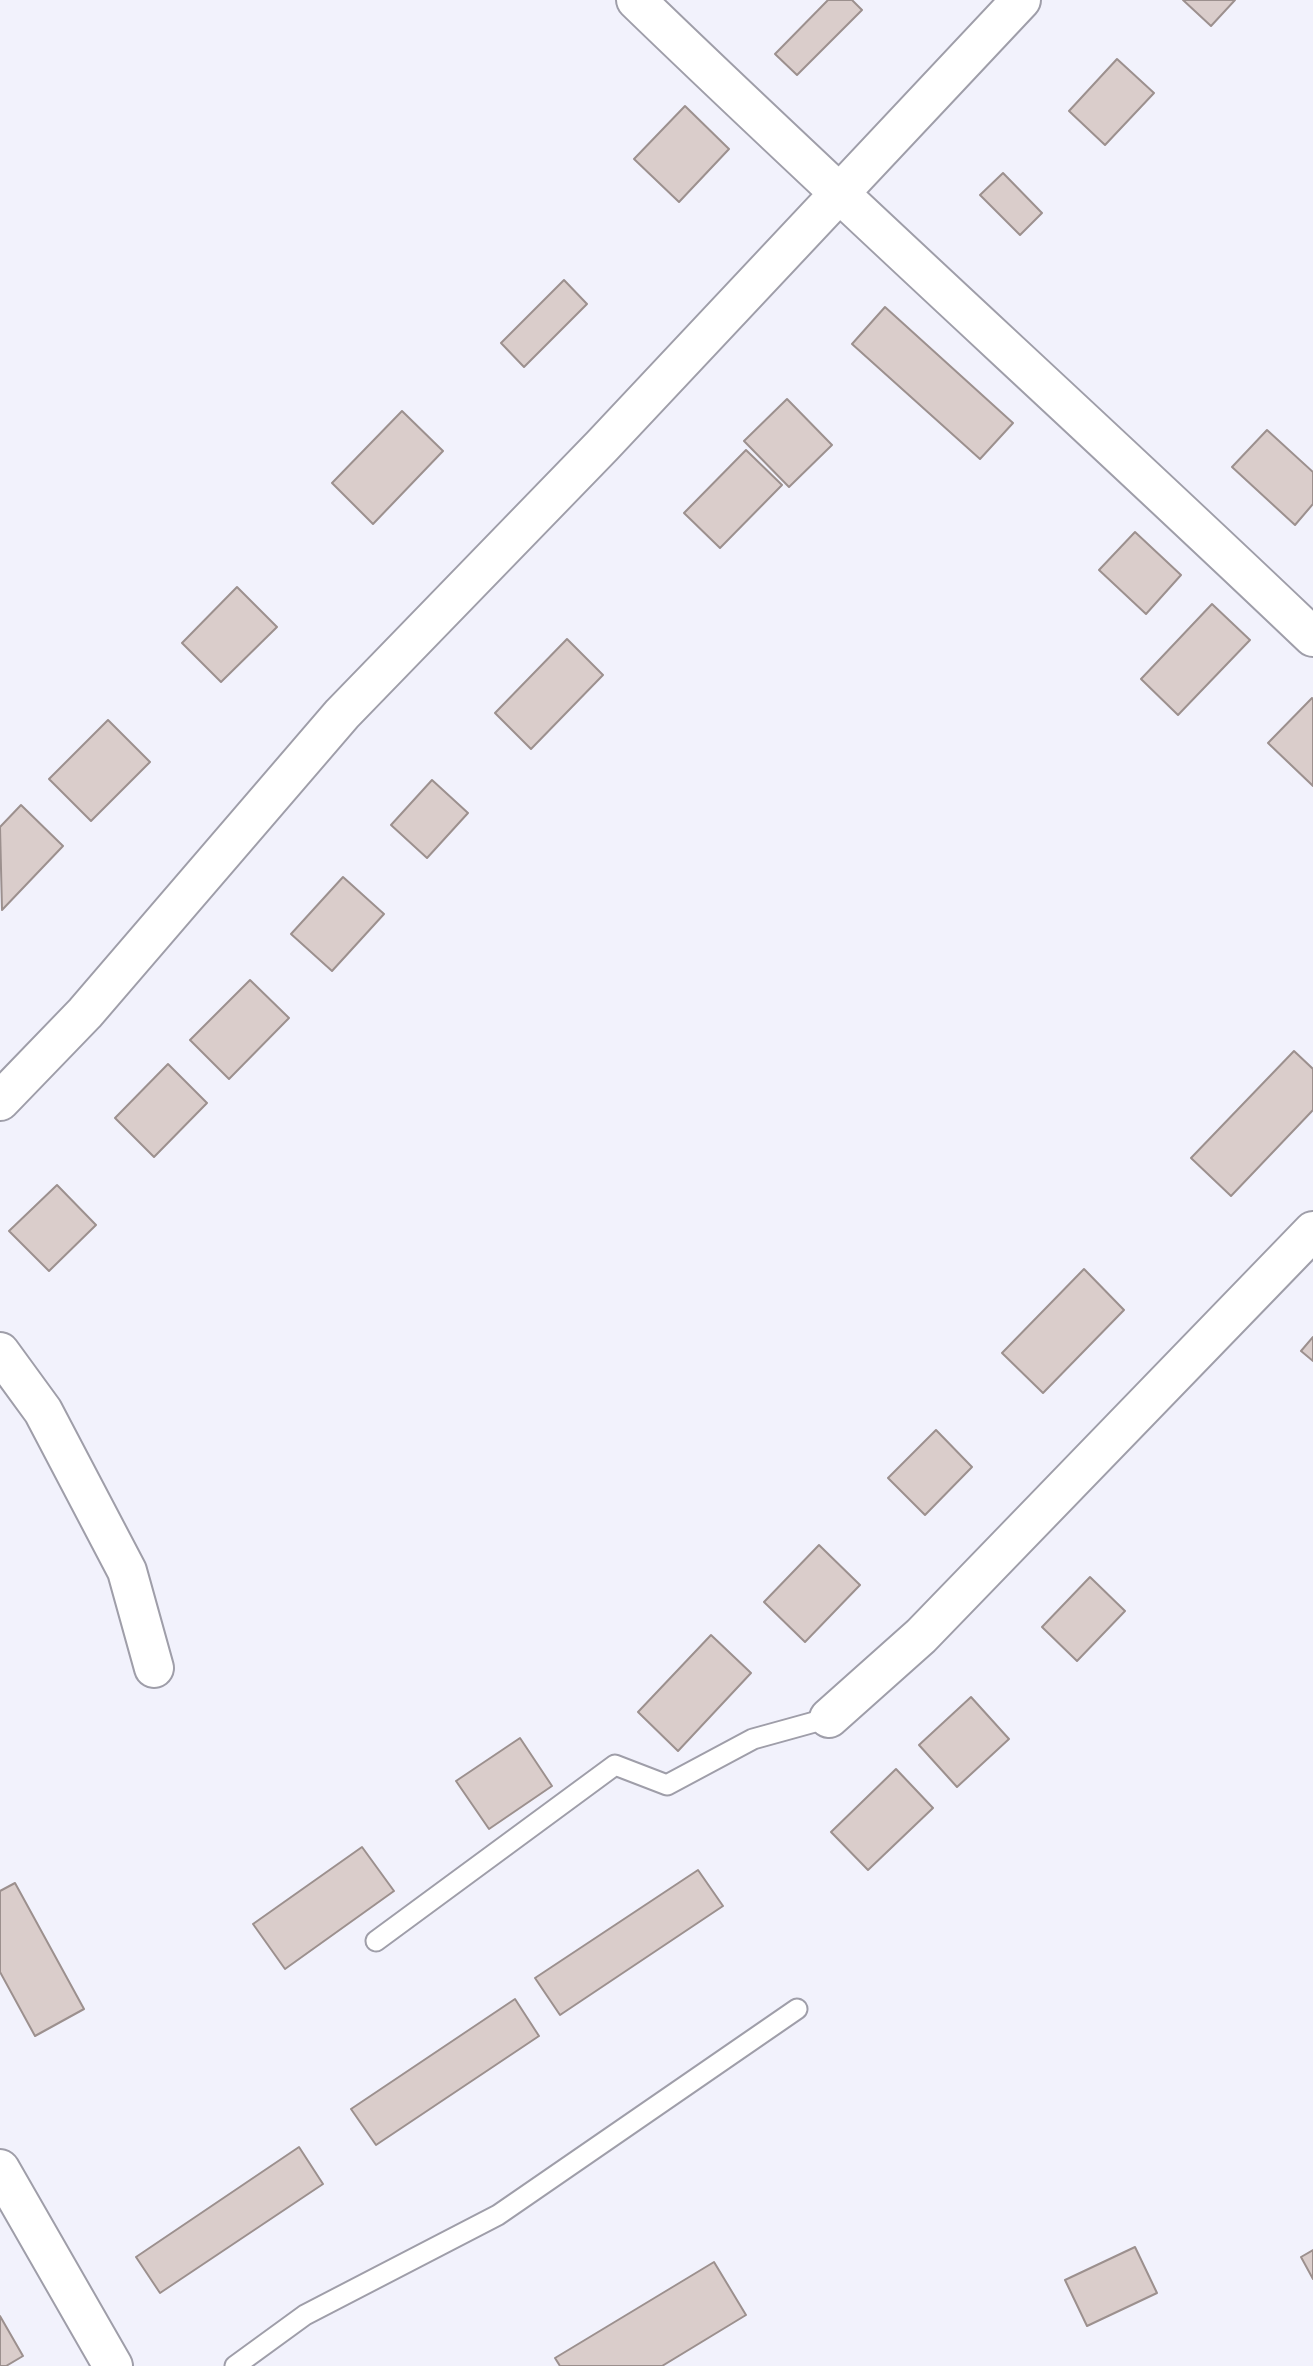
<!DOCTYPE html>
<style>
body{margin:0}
canvas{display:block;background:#f2f2fc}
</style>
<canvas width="1313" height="2366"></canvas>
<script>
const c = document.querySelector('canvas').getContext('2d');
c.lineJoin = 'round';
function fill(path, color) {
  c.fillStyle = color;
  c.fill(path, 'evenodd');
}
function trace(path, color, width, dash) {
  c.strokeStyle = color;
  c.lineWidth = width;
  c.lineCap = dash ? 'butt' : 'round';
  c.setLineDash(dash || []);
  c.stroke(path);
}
const building = new Path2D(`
 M828 0H852L862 10 797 75 775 54Z
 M1183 0H1235L1211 26Z
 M1117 59 1154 93 1105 145 1069 111Z
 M685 106 729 149 679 202 634 159Z
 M1003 173 1042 213 1020 235 980 195Z
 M564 280 587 304 524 367 501 343Z
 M885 307 1013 423 980 459 852 344Z
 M787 399 832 445 789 487 744 441Z
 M402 411 443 451 373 524 332 483Z
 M1267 430 1313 472V504L1295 525 1232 467Z
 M746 450 782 485 720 548 684 513Z
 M1135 532 1181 575 1146 614 1099 570Z
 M237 587 277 627 221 682 182 643Z
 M1212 604 1250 640 1178 715 1141 679Z
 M567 639 603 675 531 749 495 713Z
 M1312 698 1313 699V786L1268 743Z
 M108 720 150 762 91 821 49 779Z
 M432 780 468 813 427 858 391 825Z
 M21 805 63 846 2 910 0 827Z
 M343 877 384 914 332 971 291 934Z
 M250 980 289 1018 229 1079 190 1040Z
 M1294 1051 1313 1069V1110L1231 1196 1191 1158Z
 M168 1064 207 1103 154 1157 115 1118Z
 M57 1185 96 1225 49 1271 9 1231Z
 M1084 1269 1124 1310 1043 1393 1002 1353Z
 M1313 1337V1361L1301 1351Z
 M936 1430 972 1467 925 1515 888 1478Z
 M819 1545 860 1585 805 1642 764 1602Z
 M1090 1577 1125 1611 1077 1661 1042 1627Z
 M711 1635 751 1673 678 1751 638 1712Z
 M971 1697 1009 1739 957 1787 919 1745Z
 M520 1738 552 1786 489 1829 456 1781Z
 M896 1769 933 1808 868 1870 831 1832Z
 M362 1847 394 1891 285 1969 253 1924Z
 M698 1870 723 1906 560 2015 535 1978Z
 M15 1883 84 2009 35 2036 0 1972V1891Z
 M515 1999 539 2036 376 2145 351 2109Z
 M299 2147 323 2184 160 2293 136 2257Z
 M1135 2247 1157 2293 1087 2326 1065 2280Z
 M1313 2250V2279L1301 2257Z
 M714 2262 746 2315 662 2366H560L555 2358Z
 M0 2316 23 2356 6 2366H0Z`);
fill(building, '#dacdcb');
trace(building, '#9c908e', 2);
const service = new Path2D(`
 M376 1941 615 1765 667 1785 753 1739 829 1718
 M235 2366 305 2315 498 2215 797 2009`);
const minor = new Path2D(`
 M636 0C859 216 1089 423 1313 637
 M0 1101 85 1013 342 714 602 446 1021 0
 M0 1352 43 1411 127 1571 154 1668
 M829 1718 921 1636 1313 1231
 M0 2169 113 2366`);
trace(service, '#9f9ea9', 23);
trace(minor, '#9f9ea9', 42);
trace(service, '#fff', 19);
trace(minor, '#fff', 38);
</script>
